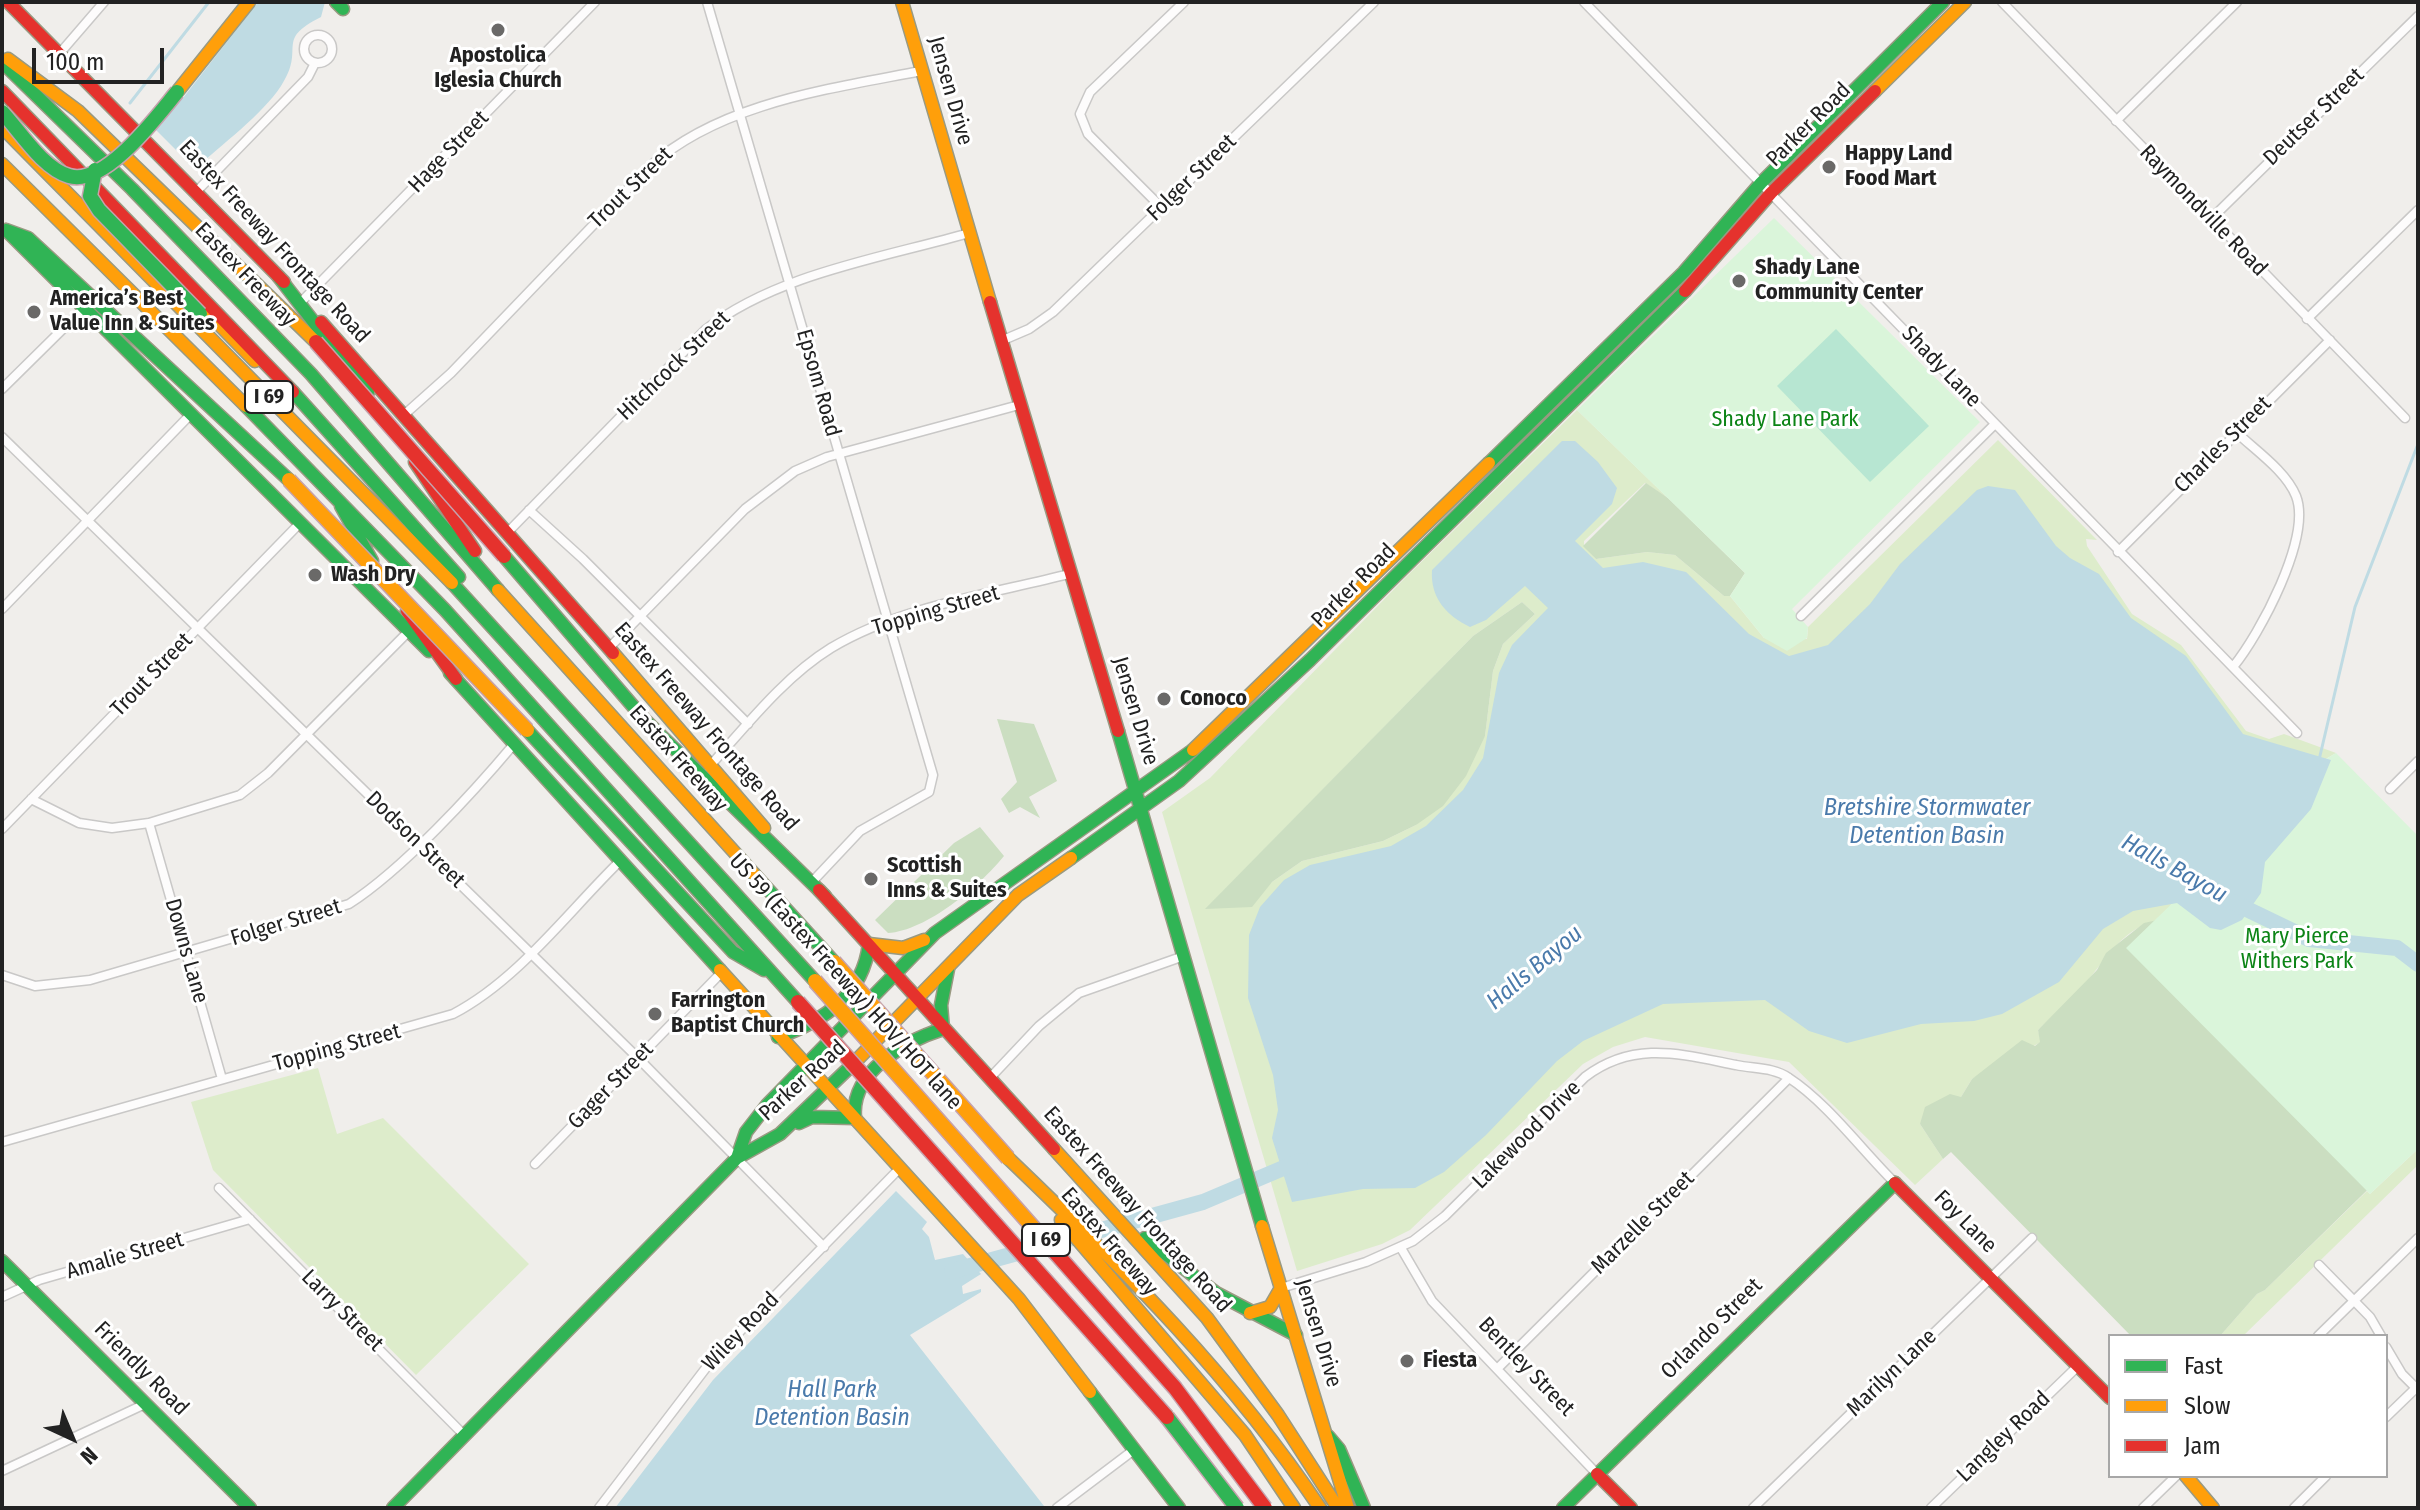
<!DOCTYPE html>
<meta charset="utf-8">
<style>
body{margin:0}
#map{position:relative;width:2420px;height:1510px;overflow:hidden;background:#f0eeeb;font-family:"Fira Sans Condensed",sans-serif}
canvas{display:block}
.frame{position:absolute;inset:0;border:4px solid #222;pointer-events:none}
.legend{position:absolute;left:2108px;top:1334px;width:280px;height:144px;box-sizing:border-box;background:#fff;border:2px solid #a7a7a7;margin:0;padding:10px 14px;list-style:none;font-size:24px;color:#222}
.legend li{display:flex;align-items:center;gap:16px;height:40px}
.legend b{width:40px;border:2px solid #a7a7a7}
.north{position:absolute;left:32px;top:1398px;width:80px;height:80px;-webkit-text-stroke:6px #fff;paint-order:stroke;rotate:136deg;font-size:22px;font-weight:700;line-height:32px;text-align:center;color:#222}
.north::after{content:'';display:block;margin:auto;width:28px;height:36px;background:#222;clip-path:polygon(50% 0,100% 100%,50% 72%,0 100%)}
.scale{position:absolute;left:32px;top:48px;width:132px;height:36px;box-sizing:border-box;border:4px solid #222;border-top:0;padding-left:10px;font-size:24px;line-height:28px;white-space:nowrap;color:#222;-webkit-text-stroke:6px #fff;paint-order:stroke}
</style>
<div id="map">
<canvas width="2420" height="1510"></canvas>
<div class="frame"></div>
<ul class="legend">
<li><b style="height:10px;background:#30b455"></b>Fast</li>
<li><b style="height:10px;background:#ff9f0a"></b>Slow</li>
<li><b style="height:10px;background:#e5322d"></b>Jam</li>
</ul>
<div class="north">N</div>
<div class="scale">100 m</div>
</div>
<script>
const c = document.querySelector('canvas').getContext('2d');
c.lineJoin = 'round';
function fill(path, color) {
  c.fillStyle = color;
  c.fill(path, 'evenodd');
}
function trace(path, color, width, dash) {
  c.strokeStyle = color;
  c.lineWidth = width;
  c.lineCap = dash ? 'butt' : 'round';
  c.setLineDash(dash || []);
  c.stroke(path);
}
function label(font, color, halo, rows, align = 'center') {
  c.font = font + ' "Fira Sans Condensed",sans-serif';
  c.lineWidth = 6;
  c.setLineDash([]);
  c.textBaseline = 'middle';
  c.strokeStyle = halo;
  c.fillStyle = color;
  for (const [text, x, y, turn = 0] of rows) {
    c.save();
    c.translate(x, y);
    c.rotate((+turn || 0) * Math.PI / 180);
    c.textAlign = isNaN(turn) ? turn : align;
    if (halo) c.strokeText(text, 0, 0);
    c.fillText(text, 0, 0);
    c.restore();
  }
}
fill(new Path2D(`
 M1577 410 1668 498 1645 483 1584 541V546L1596 559 1647 552 1675 555 1724 596H1730L1764 638 1807 639 1808 627 1998 440 2097 540 2086 539 2087 546 2132 614 2181 645 2246 731 2269 739 2284 734 2336 753 2314 766 2155 921C2119 930 2102 966 2079 991 2066 1004 2052 1017 2038 1030L2041 1042 1972 1079 1961 1097 1920 1124 1943 1159 1915 1185 1789 1062 1645 1037 1613 1047 1583 1064 1410 1230 1382 1244 1297 1271 1162 812 1210 778 1406 577ZM1522 602 1535 614 1503 644 1493 671 1485 736 1416 825 1383 841 1302 861 1272 882 1206 909 1473 636Z
 M318 1068 337 1134 383 1118 529 1264 416 1375 213 1170 191 1102Z
 M2418 1149V1165L2243 1336H2220L2257 1294 2265 1290 2367 1191 2370 1194Z`), '#ddeccb');
fill(new Path2D(`
 M1646 483 1668 498 1745 573 1730 596H1724L1675 555 1647 552 1596 559 1583 546Z
 M1522 602 1535 614 1503 644 1493 671 1485 736 1466 776 1443 806 1416 825 1383 841 1302 861 1272 882 1252 907 1205 909 1473 636Z
 M997 719 1034 724 1057 781 1029 797 1040 818 1020 807 1009 813 1001 799 1017 782Z
 M980 827 1004 856C980 886 926 931 888 933L875 920 954 843Z
 M2171 917 2398 1160 2265 1290 2257 1294 2220 1336H2131L1951 1152 1943 1159 1920 1124 1925 1107 1950 1094 1961 1097 1972 1079 2022 1040 2035 1046 2040 1042 2038 1030 2097 970 2106 953 2144 923Z`), '#cbdec1');
fill(new Path2D(`
 M1774 218 1980 422 1792 609 1808 627 1807 638 1787 651 1764 638 1730 596 1745 573 1577 410Z
 M2336 753 2418 836V1149L2370 1194 2126 948 2314 766Z`), '#daf5da');
fill(new Path2D(`
 M1836 329 1929 426 1870 482 1777 386Z`), '#b7e6d2');
fill(new Path2D(`
 M258 2H325L321 17C273 41 307 47 281 86 262 115 221 145 195 169L153 127 183 98Z
 M1562 441H1575L1598 462 1617 488 1612 504 1575 541 1603 568 1643 562 1686 572 1749 634 1789 656 1828 645 1870 604 1900 564 1977 490 1988 486 2015 490 2056 546 2070 558 2099 574 2131 618 2186 656 2243 734 2331 760 2311 809 2265 862 2261 893 2242 920 2221 930 2210 928 2177 903 2133 911 2103 929 2059 982 2002 1014 1974 1021 1921 1024 1847 1043 1809 1031 1765 1000 1663 1004 1583 1041 1557 1061 1486 1135 1444 1172 1415 1188 1363 1189 1292 1202 1272 1138 1278 1110 1273 1075 1248 998 1249 935 1260 907 1284 880 1310 865 1391 846 1426 826 1463 790 1483 758 1499 673 1512 645 1548 608 1525 586 1486 620 1470 627C1447 616 1430 598 1432 570Z
 M896 1191 927 1222 922 1229 929 1237 935 1260 963 1254 981 1274 962 1286 963 1294 981 1289V1292L910 1335 1044 1506 615 1508 713 1380Z`), '#bfdbe3');
trace(new Path2D(`
 M130 103 209 2
 M2319 760 2355 607 2418 444`), '#bfdbe3', 3);
trace(new Path2D(`
 M2230 901 2309 939 2397 948 2418 964
 M952 1271 1203 1202 1300 1161`), '#bfdbe3', 16);
const street = new Path2D(`
 M707 2 933 775 929 792 860 831 812 882
 M1584 2 2297 733
 M2002 2 2405 418
 M304 49a14 14 0 1 1 28 0a14 14 0 1 1-28 0Z
 M60 53 104 2
 M2116 121 2237 2
 M197 191 308 77 315 63
 M1162 208 1088 134 1080 114 1090 92 1184 2
 M2211 219 2418 16
 M302 301 595 2
 M2307 319 2418 210
 M1001 341 1029 329 1053 312 1374 2
 M2 389 82 310
 M405 414 451 373 649 167C720 103 829 89 921 71
 M2 437 638 1058 824 1247
 M529 510 583 559 748 724
 M508 532 705 330C776 274 882 258 969 233
 M2118 552 2330 340
 M2 609 190 415
 M1801 616 1995 424
 M608 649 745 509 795 471 827 457 1019 405
 M2233 667C2260 634 2312 537 2296 496 2286 471 2255 450 2236 432
 M709 767C746 726 784 677 831 648 901 606 991 594 1069 574
 M2390 789 2418 761
 M31 799 79 823 112 828 149 823 240 795 268 773 410 630
 M149 823 222 1079
 M2 829 301 522
 M2 975 35 986 90 980 349 904C403 869 472 794 514 744
 M989 1079 1039 1026 1079 993 1181 957
 M2 1142 453 1014C518 980 567 913 619 862
 M535 1164 720 974
 M219 1188 464 1435
 M1401 1248 1432 1301 1597 1474
 M2319 1265 2370 1317 2381 1336
 M1281 1288 1366 1262 1413 1241 1445 1216 1585 1077C1634 1040 1680 1054 1736 1065 1754 1069 1773 1067 1789 1078 1826 1102 1861 1149 1893 1181
 M2 1297 39 1280 250 1219
 M2318 1336 2418 1238
 M2386 1347 2402 1374 2418 1390
 M1497 1369 1789 1078
 M2386 1417 2416 1388
 M2 1471 145 1404
 M599 1508 712 1360 898 1170
 M1057 1508 1135 1449
 M1753 1508 2032 1238
 M1931 1508 2078 1366
 M2143 1508 2176 1476
 M2294 1508 2326 1476`);
const fast = new Path2D(`
 M336 2 343 9
 M2 62 132 189 311 374 498 590
 M6 230 429 651
 M6 230 28 238 289 480
 M278 276 368 392
 M293 392 459 577
 M246 406 445 610 798 1002
 M1489 463 1684 272 1761 183 1943 2
 M341 506 372 561
 M504 556 644 719 825 896
 M452 583 815 981
 M450 673 720 970
 M527 730 733 952 764 970
 M1118 731 1262 1226
 M1071 858 1179 781 1310 660 1685 291
 M754 874 834 962
 M943 1029 941 1005 948 969
 M778 1037C824 1021 863 995 869 944
 M799 1123 812 1117 855 1118C850 1072 905 1041 943 1029
 M737 1158 746 1132 767 1105 935 933 1193 750
 M1145 1238 1216 1293 1296 1335
 M2 1261 250 1508
 M1090 1392 1179 1508
 M1328 1436 1339 1449 1364 1508
 M393 1508 737 1158 780 1134 851 1066
 M1563 1508 1895 1183`);
const slow = new Path2D(`
 M902 2 990 302
 M8 59 78 111 316 342
 M1875 91 1965 2
 M177 92 249 2
 M2 127 452 583
 M2 164 246 406
 M204 309 255 361
 M498 590 754 874
 M613 653 764 828
 M1193 750 1489 463
 M869 944 903 948 924 940
 M720 970 1019 1299 1090 1392
 M851 1066 1018 895 1071 858
 M1054 1149 1207 1318 1278 1415 1338 1508
 M1008 1158C1122 1267 1232 1376 1320 1508
 M1061 1220 1245 1435 1294 1508
 M1262 1226 1348 1508
 M1250 1313 1270 1307 1281 1288
 M2186 1476 2213 1508`);
const jam = new Path2D(`
 M8 2 284 282
 M2 91 293 392
 M1685 291 1771 193 1875 91
 M990 302 1118 731
 M321 322 613 653
 M415 462 475 551
 M407 611 456 679
 M819 890 1054 1149
 M1895 1183 2110 1398
 M1597 1474 1631 1508`);
trace(street, '#c9c8c7', 11);
trace(fast, '#999a82', 15);
trace(slow, '#999a82', 15);
trace(jam, '#999a82', 15);
trace(street, '#fdfcfc', 8);
trace(fast, '#30b455', 12);
trace(slow, '#ff9f0a', 12);
trace(jam, '#e5322d', 12);
const fastBridge = new Path2D(`
 M2 112C20 131 42 168 69 176 105 187 157 116 177 92
 M95 170 90 196 99 210 200 314
 M1167 1417 1237 1508`);
const slowBridge = new Path2D(`
 M289 480 527 730
 M834 962 1008 1158
 M815 981 1046 1242`);
const jamBridge = new Path2D(`
 M316 342 504 556
 M798 1002 1167 1417
 M1046 1242 1175 1388 1265 1508`);
trace(fastBridge, '#c5a2ac', 17, []);
trace(slowBridge, '#c5a2ac', 17, []);
trace(jamBridge, '#c5a2ac', 17, []);
trace(fastBridge, '#30b455', 14);
trace(slowBridge, '#ff9f0a', 14);
trace(jamBridge, '#e5322d', 14);
for (const [x, y, r, color] of [
 [498,30,8,"#6a6968"],
 [1829,167,8,"#6a6968"],
 [1739,281,8,"#6a6968"],
 [34,312,8,"#6a6968"],
 [315,575,8,"#6a6968"],
 [1164,699,8,"#6a6968"],
 [871,879,8,"#6a6968"],
 [655,1014,8,"#6a6968"],
 [1407,1361,8,"#6a6968"]
]) {
  const dot = new Path2D();
  dot.arc(x, y, r, 0, 2 * Math.PI);
  c.fillStyle = color;
  c.fill(dot);
  trace(dot, '#fff', 3);
}
for (const [x, y, w] of [
 [269,397,48],
 [1046,1240,48]
]) {
  const box = new Path2D();
  box.roundRect(x - w / 2, y - 16, w, 32, 6);
  c.fillStyle = '#fff';
  c.fill(box);
  trace(box, '#222', 2);
}
label('bold 20px', '#222', null, [
 ["I 69",269,397],
 ["I 69",1046,1240]
]);
label('bold 22px', '#222', '#fff', [
 ["Apostolica",498,56,"center"],
 ["Iglesia Church",498,81,"center"],
 ["Happy Land",1845,154],
 ["Food Mart",1845,179],
 ["Shady Lane",1755,268],
 ["Community Center",1755,293],
 ["America’s Best",50,299],
 ["Value Inn & Suites",50,324],
 ["Wash Dry",331,575],
 ["Conoco",1180,699],
 ["Scottish",887,866],
 ["Inns & Suites",887,891],
 ["Farrington",671,1001],
 ["Baptist Church",671,1026],
 ["Fiesta",1423,1361]
], 'left');
label('22px', '#222', '#fff', [
 ["Jensen Drive",950,91,74],
 ["Deutser Street",2314,117,-44],
 ["Parker Road",1809,125,-45],
 ["Hage Street",449,152,-46],
 ["Folger Street",1192,178,-44],
 ["Trout Street",631,188,-44],
 ["Raymondville Road",2203,211,46],
 ["Eastex Freeway Frontage Road",274,242,47],
 ["Eastex Freeway",245,275,46],
 ["Hitchcock Street",674,366,-44],
 ["Shady Lane",1941,367,46],
 ["Epsom Road",818,383,74],
 ["Charles Street",2223,445,-45],
 ["Parker Road",1354,586,-45],
 ["Topping Street",936,611,-16],
 ["Trout Street",152,675,-46],
 ["Jensen Drive",1135,711,73],
 ["Eastex Freeway Frontage Road",706,727,49],
 ["Eastex Freeway",678,759,48],
 ["Dodson Street",415,840,44],
 ["Folger Street",286,923,-17],
 ["Downs Lane",186,951,74],
 ["US 59 (Eastex Freeway) HOV/HOT lane",845,982,48],
 ["Topping Street",337,1048,-15],
 ["Parker Road",803,1081,-42],
 ["Gager Street",611,1086,-46],
 ["Lakewood Drive",1527,1135,-45],
 ["Eastex Freeway Frontage Road",1137,1210,48],
 ["Foy Lane",1965,1222,45],
 ["Marzelle Street",1643,1223,-45],
 ["Eastex Freeway",1109,1242,49],
 ["Amalie Street",125,1256,-16],
 ["Larry Street",342,1311,45],
 ["Orlando Street",1712,1329,-45],
 ["Wiley Road",741,1332,-46],
 ["Jensen Drive",1318,1333,73],
 ["Bentley Street",1526,1367,46],
 ["Friendly Road",141,1369,45],
 ["Marilyn Lane",1892,1373,-44],
 ["Langley Road",2004,1437,-44]
]);
label('22px', '#0c8416', '#fff', [
 ["Shady Lane Park",1785,420],
 ["Mary Pierce",2297,937],
 ["Withers Park",2297,962]
]);
label('italic 24px', '#4a7aab', '#fff', [
 ["Bretshire Stormwater",1927,808],
 ["Detention Basin",1927,836],
 ["Halls Bayou",2174,869,29],
 ["Halls Bayou",1535,968,-40],
 ["Hall Park",832,1390],
 ["Detention Basin",832,1418]
]);
</script>
